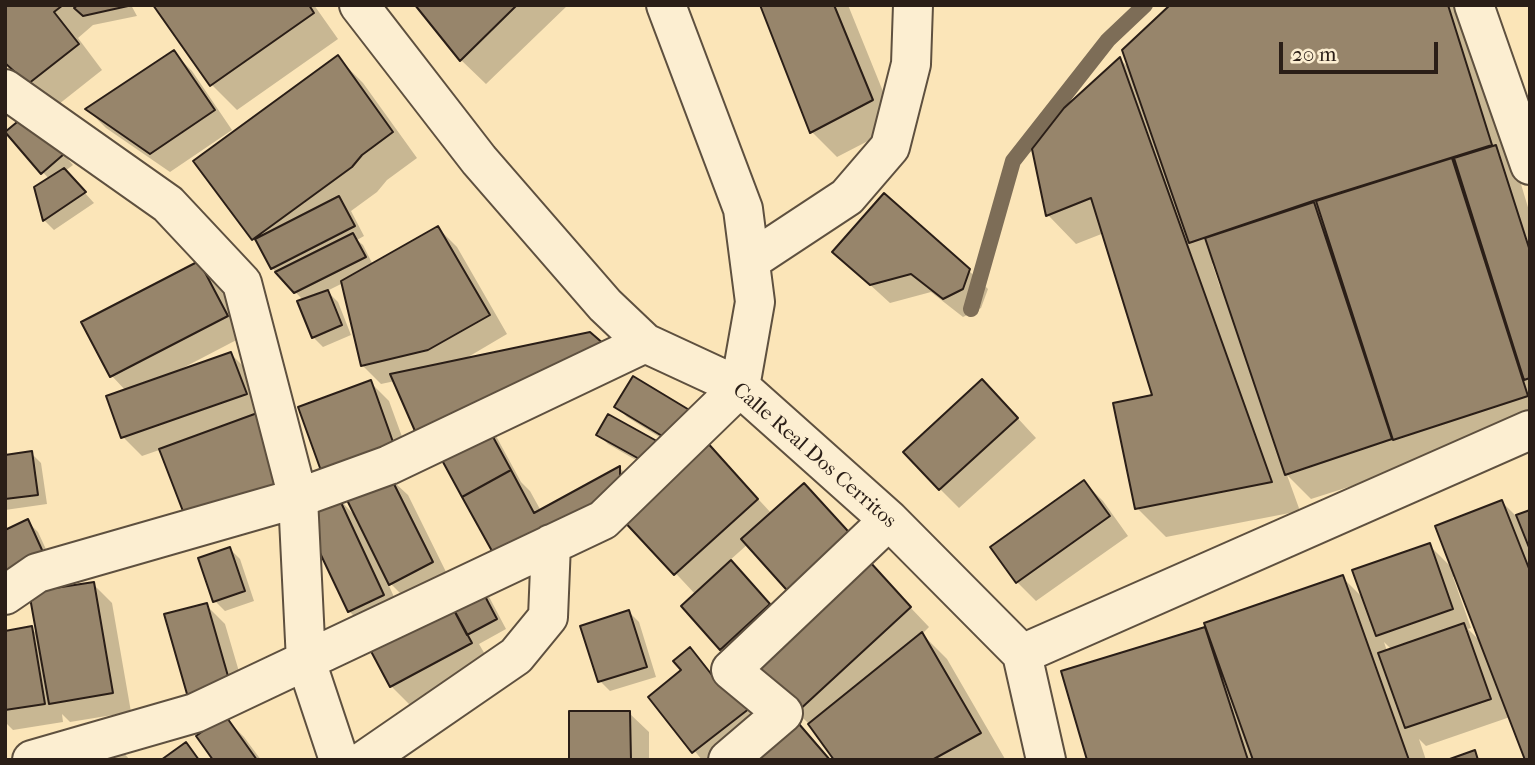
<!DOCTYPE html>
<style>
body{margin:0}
#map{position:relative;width:1535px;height:765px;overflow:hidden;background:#fbe5b8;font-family:"IM FELL French Canon",serif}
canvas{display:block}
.frame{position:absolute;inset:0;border:7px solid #2a1e17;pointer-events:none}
.scale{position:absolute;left:1279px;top:42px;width:159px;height:32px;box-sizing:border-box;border:4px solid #2a1e17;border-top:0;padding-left:9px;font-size:21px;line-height:24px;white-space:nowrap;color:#2a1e17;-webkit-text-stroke:5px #fceed1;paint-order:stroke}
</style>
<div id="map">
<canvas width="1535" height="765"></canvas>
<div class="frame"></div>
<div class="scale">20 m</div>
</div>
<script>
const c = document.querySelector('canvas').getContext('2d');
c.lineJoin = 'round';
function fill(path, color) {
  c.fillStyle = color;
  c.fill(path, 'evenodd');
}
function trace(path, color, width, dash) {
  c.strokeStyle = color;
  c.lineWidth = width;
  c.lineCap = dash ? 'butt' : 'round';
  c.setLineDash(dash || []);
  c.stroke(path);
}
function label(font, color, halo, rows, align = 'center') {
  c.font = font + ' "IM FELL French Canon",serif';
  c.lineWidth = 6;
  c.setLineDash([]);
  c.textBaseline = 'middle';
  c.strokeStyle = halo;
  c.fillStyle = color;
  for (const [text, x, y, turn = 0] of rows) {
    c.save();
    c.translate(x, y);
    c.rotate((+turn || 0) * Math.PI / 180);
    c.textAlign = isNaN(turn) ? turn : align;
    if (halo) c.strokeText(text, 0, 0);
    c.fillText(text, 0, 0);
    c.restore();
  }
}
fill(new Path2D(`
 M5 5H131L137 16 93 25 78 38 102 70 54 108 5 62Z
 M155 5H314L338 39 237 110 212 85Z
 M417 5H568L486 84 461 60Z
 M762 5H848L897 126 837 157 812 132Z
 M1173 5H1467L1530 214V429L1311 499 1287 475 1300 511 1166 537 1137 508 1154 396 1104 233 1076 244 1048 215 1034 149 1120 59 1130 69ZM1212 263 1218 270 1223 286 1220 287Z
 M173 52 192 71 232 130 170 172 106 128 88 110Z
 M338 58 363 83 417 158 387 180 377 192 351 211 364 236 357 240 363 245 373 265 438 228 457 247 507 334 463 360 488 428 496 436 521 482 530 491 541 511 620 468 638 487 724 462 772 514 823 504 875 561 870 565 929 627 922 634 947 659 1005 759 837 760 812 727 797 712 814 616 748 544 729 561 788 624 740 668 684 607 696 595 625 519 517 578 435 449 416 430 395 381 381 384 362 365 343 283 327 291 338 302 351 335 323 347 313 337 304 301 272 268 262 248 253 239Z
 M38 125 73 165 65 171 94 203 54 230 44 220 36 188 49 179 8 132Z
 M834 252 968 270 988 289 981 308 963 317 931 292 890 303Z
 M199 263 218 282 246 335 179 370 180 372 231 354 250 373 260 415 142 456 123 437 126 391 112 376Z
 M370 382 389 401 416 475 395 483 408 495 451 582 409 602 386 579 402 615 368 630 349 611 304 514ZM349 500 357 518 342 502Z
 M1001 400 1036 438 959 508 940 489Z
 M617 407 700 423 682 451 627 417Z
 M609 416 662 475 608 444 598 434Z
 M31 453 41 463 47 504 5 510V456Z
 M1084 482 1103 501 1128 536 1036 601 1017 582Z
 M1502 502 1516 516 1530 511V760L1510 717 1426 746 1419 739 1426 760H1089L1063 673 1208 627 1342 577 1365 600 1429 545 1453 569ZM1456 576 1482 643 1468 629 1471 628 1453 577ZM1384 642 1392 650 1387 651Z
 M28 522 38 532 56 571 5 594Z
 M230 549 240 559 254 601 225 611 215 601Z
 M93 584 112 603 131 712 70 722 62 714 63 722 13 730 5 722V632L31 628 39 636Z
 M487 593 506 629 479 644 490 663 410 705 391 686Z
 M206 605 225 624 250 709 210 719Z
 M629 612 639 622 656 677 610 691 600 681Z
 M690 649 722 685 727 680 768 727 727 760H702L651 697 684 670Z
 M629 713 649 732V760H571Z
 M225 718 244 737 261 760H215Z
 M121 750 130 760H109Z`), '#0003');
trace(new Path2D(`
 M971 309 1013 161 1108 40 1145 5`), '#7d6d57', 16);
const building = new Path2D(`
 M5 5H63L54 12 79 44 28 84 5 63Z
 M78 5H128V6L83 16 74 8Z
 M153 5H309L314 13 210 86Z
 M415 5H517L460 61Z
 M760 5H834L873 100 810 133Z
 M1170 5H1448L1492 145 1313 201 1189 243 1122 50Z
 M174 50 215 110 150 154 85 109Z
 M338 55 393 132 362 155 352 167 252 240 193 161Z
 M1120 57 1272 482 1135 509 1113 403 1152 395 1091 198 1046 216 1032 149 1064 108Z
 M28 113 64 154 41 174 5 132Z
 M1496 145 1530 251V378L1524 380 1454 158Z
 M1452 158 1528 396 1393 440 1316 201Z
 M64 168 86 192 43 221 34 187Z
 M884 193 970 269 963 289 943 299 911 274 870 285 832 252Z
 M339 196 355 226 271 269 255 239Z
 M1314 202 1392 439 1285 475 1205 238Z
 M438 226 490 315 428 350 361 366 341 281Z
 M353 233 366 257 294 293 275 272Z
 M199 261 228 316 110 377 81 322Z
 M328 290 342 325 312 338 297 301Z
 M590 332 612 351 415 431 390 374Z
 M231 352 247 394 121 438 106 396Z
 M633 376 691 411 672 442 614 407Z
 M982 379 1018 418 939 490 903 452Z
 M371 380 398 456 324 479 298 407Z
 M260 412 286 481 186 519 159 449Z
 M608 414 664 445 652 466 596 435Z
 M486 424 511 470 462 497 437 451Z
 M705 440 758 499 674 575 620 517Z
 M32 451 38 495 5 499V455Z
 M620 466V492L497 560 462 497 511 470 534 513Z
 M389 474 433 562 389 585 345 496Z
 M1084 480 1110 516 1016 583 990 547Z
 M804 483 857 541 793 597 741 539Z
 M338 496 384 595 348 612 301 513Z
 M1502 500 1530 571V760H1525L1435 526Z
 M1530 510V550L1516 515Z
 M28 519 47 561 5 580V530Z
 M1430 543 1453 609 1376 636 1352 570Z
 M230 547 245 591 213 602 198 558Z
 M731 560 770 604 720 650 681 606Z
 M870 562 911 607 796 713 754 668Z
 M1343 575 1409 760H1253L1204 623Z
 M477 581 497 619 467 635 447 597Z
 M94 582 113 693 49 704 29 592Z
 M447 597 472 643 390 687 365 640Z
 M207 603 232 690 189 701 164 614Z
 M629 610 647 667 598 682 580 626Z
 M1464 623 1491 699 1405 728 1378 653Z
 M32 626 45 704 5 710V631Z
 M1205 627 1248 760H1087L1061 671Z
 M922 632 981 733 932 760H834L808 724Z
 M690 647 719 684 750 708 692 753 648 697 681 670 673 661Z
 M569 711H630L631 760H569Z
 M225 715 257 760H213L196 736Z
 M799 724 830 760H758Z
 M186 742 199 760H161Z
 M1475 750 1478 760H1447Z`);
fill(building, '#97856b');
trace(building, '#2a1e17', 2);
const street = new Path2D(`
 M359 5 479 160 605 305 645 343 740 387 889 520 1022 654 1046 760
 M1474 5 1530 165
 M5 89 168 204 242 283 298 498 306 661 339 760
 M750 261 847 197 890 147 911 64 913 5
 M5 595 37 573 298 498 389 465 645 343
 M1022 654 1530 430
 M32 760 195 713 603 520 740 387 755 302 743 209 666 5
 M365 760 516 656 548 617 551 544
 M728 760 783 713 731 670 889 520`);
trace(street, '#5e503f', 42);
trace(street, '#fceed1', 38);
label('21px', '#2a1e17', '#fceed1', [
 ["Calle Real Dos Cerritos",814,456,41]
]);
</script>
